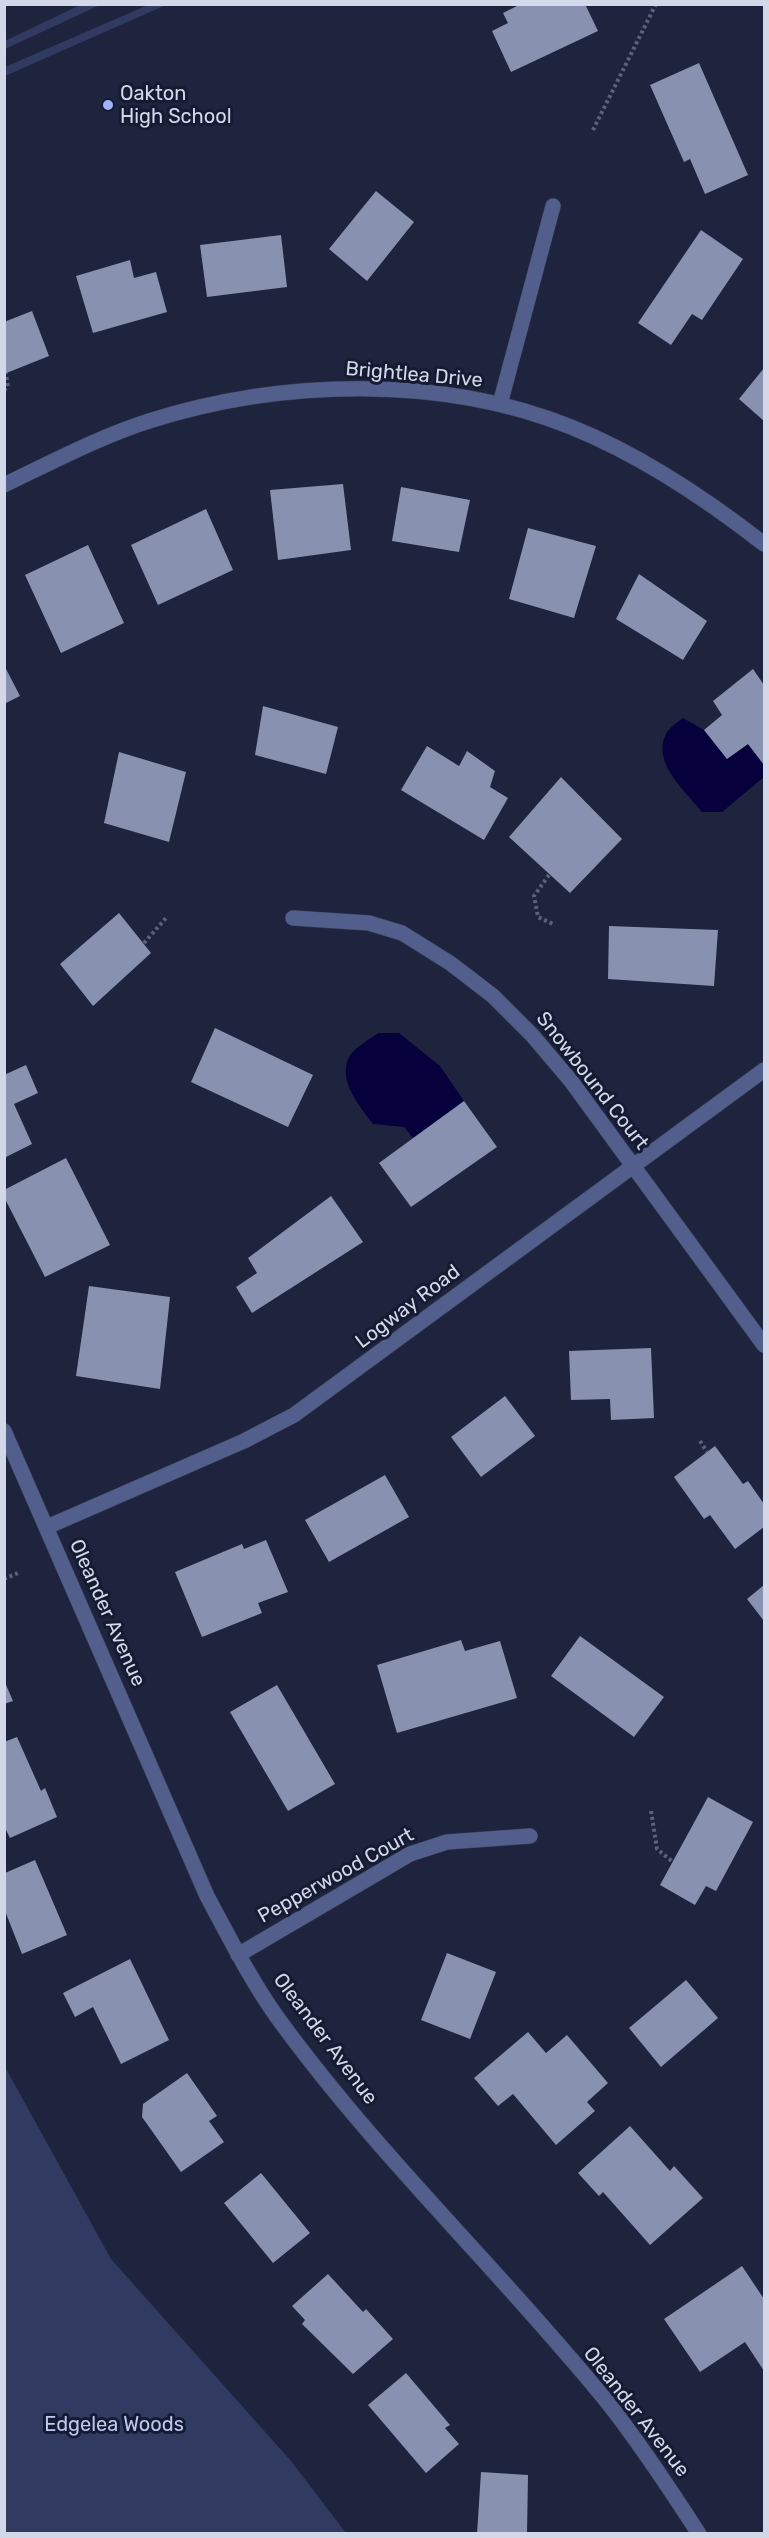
<!DOCTYPE html>
<style>
body{margin:0}
#map{position:relative;width:769px;height:2538px;overflow:hidden;background:#1e243d;font-family:Rubik,sans-serif}
canvas{display:block}
.frame{position:absolute;inset:0;border:6px solid #d3d8e9;pointer-events:none}
</style>
<div id="map">
<canvas width="769" height="2538"></canvas>
<div class="frame"></div>
</div>
<script>
const c = document.querySelector('canvas').getContext('2d');
c.lineJoin = 'round';
function fill(path, color) {
  c.fillStyle = color;
  c.fill(path, 'evenodd');
}
function trace(path, color, width, dash) {
  c.strokeStyle = color;
  c.lineWidth = width;
  c.lineCap = dash ? 'butt' : 'round';
  c.setLineDash(dash || []);
  c.stroke(path);
}
function label(font, color, halo, rows, align = 'center') {
  c.font = font + ' Rubik,sans-serif';
  c.lineWidth = 6;
  c.setLineDash([]);
  c.textBaseline = 'middle';
  c.strokeStyle = halo;
  c.fillStyle = color;
  for (const [text, x, y, turn = 0] of rows) {
    c.save();
    c.translate(x, y);
    c.rotate((+turn || 0) * Math.PI / 180);
    c.textAlign = isNaN(turn) ? turn : align;
    if (halo) c.strokeText(text, 0, 0);
    c.fillText(text, 0, 0);
    c.restore();
  }
}
fill(new Path2D(`
 M82 4 100 5 5 49V41Z
 M148 5H166L5 76V67Z
 M4 2065 111 2259 291 2461 346 2533H5Z`), '#313a60');
fill(new Path2D(`
 M683 718 704 730 727 759 748 744 764 765V777L722 812H702C686 792 651 762 666 734 669 728 678 722 683 718Z
 M378 1033H399L440 1066 464 1101 413 1138 404 1127 373 1124C360 1106 337 1081 349 1057 354 1048 370 1039 378 1033Z`), '#06013d');
fill(new Path2D(`
 M521 4H585L598 31 511 72 492 31 508 23 503 13Z
 M699 63 748 175 705 194 690 159 684 162 650 85Z
 M376 191 414 222 367 281 329 249Z
 M701 230 743 259 702 320 692 314 671 345 638 323Z
 M281 235 287 287 207 297 200 245Z
 M130 260 134 278 156 272 167 312 93 333 76 276Z
 M32 311 49 356 4 374V322Z
 M764 368V421L739 399Z
 M343 484 351 550 278 560 270 490Z
 M401 487 470 500 459 552 392 541Z
 M206 509 233 570 158 605 131 545Z
 M528 528 596 546 574 618 509 599Z
 M88 545 124 623 61 653 25 575Z
 M639 574 707 621 683 660 616 619Z
 M4 665 20 696 4 704Z
 M753 669 764 685V765L748 744 727 759 704 730 722 715 713 701Z
 M263 706 338 727 326 774 255 755Z
 M427 746 459 766 467 751 495 771 490 787 508 798 484 840 401 790Z
 M119 752 186 772 169 842 104 823Z
 M561 777 622 839 570 893 509 837Z
 M119 913 151 953 93 1006 60 964Z
 M609 926 718 930 714 986 608 979Z
 M215 1028 313 1075 288 1127 191 1082Z
 M26 1065 38 1093 14 1104 32 1144 4 1158V1075Z
 M464 1101 497 1147 411 1207 379 1163Z
 M66 1158 110 1245 45 1277 4 1197V1190Z
 M331 1196 363 1242 252 1313 236 1287 257 1273 248 1258Z
 M89 1286 170 1297 160 1389 76 1376Z
 M651 1348 654 1418 611 1420 610 1399 571 1400 569 1351Z
 M505 1396 535 1436 481 1477 451 1437Z
 M715 1446 743 1484 748 1481 764 1504V1527L735 1549 710 1515 704 1519 674 1477Z
 M385 1475 409 1517 329 1562 305 1520Z
 M266 1540 288 1592 258 1603 262 1613 202 1637 175 1572 242 1544 244 1549Z
 M764 1585V1621L747 1599Z
 M580 1636 664 1697 634 1737 551 1676Z
 M461 1640 465 1651 500 1641 517 1698 397 1733 377 1665Z
 M4 1680 13 1701 4 1704Z
 M277 1685 335 1784 288 1811 230 1712Z
 M17 1737 41 1791 45 1788 57 1817 10 1838 4 1826V1742Z
 M708 1797 753 1822 716 1891 706 1886 695 1905 660 1885Z
 M35 1860 67 1935 22 1954 5 1911V1873Z
 M447 1953 496 1972 470 2039 421 2020Z
 M130 1959 169 2040 121 2064 93 2007 75 2017 63 1993Z
 M686 1980 718 2018 661 2067 629 2028Z
 M528 2032 546 2053 567 2035 608 2083 587 2102 595 2111 556 2145 513 2094 498 2106 474 2078Z
 M187 2073 217 2116 209 2121 224 2142 181 2172 142 2117 143 2104Z
 M630 2126 670 2171 674 2166 703 2198 650 2245 603 2192 599 2196 578 2173Z
 M261 2173 310 2233 273 2263 224 2203Z
 M742 2266 764 2299V2371L745 2342 700 2372 664 2319Z
 M328 2274 363 2312 366 2309 393 2339 353 2374 302 2324 305 2320 292 2306Z
 M406 2373 450 2425 445 2428 459 2444 426 2473 368 2405Z
 M481 2472 528 2475 527 2534H477Z`), '#8891b0');
const minor = new Path2D(`
 M500 404 553 206
 M4 485C52 462 99 437 149 421 281 379 442 375 571 427 641 455 705 498 764 544
 M293 918 369 923 402 933 450 963 493 996 532 1035 571 1081 764 1345
 M4 1431 207 1896C229 1937 250 1979 277 2017 377 2155 502 2272 608 2403 641 2445 670 2489 699 2534
 M47 1527 244 1441 294 1415 764 1070
 M238 1955 410 1854 447 1842 530 1836`);
trace(minor, '#3b4159', 16);
trace(new Path2D(`
 M593 130 656 4
 M4 390 8 387 6 373
 M549 875 534 896 538 917 553 924
 M144 943 166 918
 M700 1441 707 1452
 M4 1579 18 1573
 M651 1811 657 1849 673 1862`), '#5c6278', 4, [3, 3]);
trace(minor, '#525e8b', 15);
for (const [x, y, r, color] of [
 [108,105,6,"#9fb3fd"]
]) {
  const dot = new Path2D();
  dot.arc(x, y, r, 0, 2 * Math.PI);
  c.fillStyle = color;
  c.fill(dot);
  trace(dot, '#151b33', 2);
}
label('20px', '#d3d8e9', '#151b33', [
 ["Oakton",120,94],
 ["High School",120,117]
], 'left');
label('20px', '#d3d8e9', '#151b33', [
 ["Brightlea Drive",414,375,5],
 ["Snowbound Court",592,1081,52],
 ["Logway Road",408,1307,-37],
 ["Oleander Avenue",107,1613,66],
 ["Pepperwood Court",336,1876,-29],
 ["Oleander Avenue",325,2039,53],
 ["Oleander Avenue",636,2412,52]
]);
label('20px', '#bec9ef', '#151b33', [
 ["Edgelea Woods",114,2425]
]);
</script>
